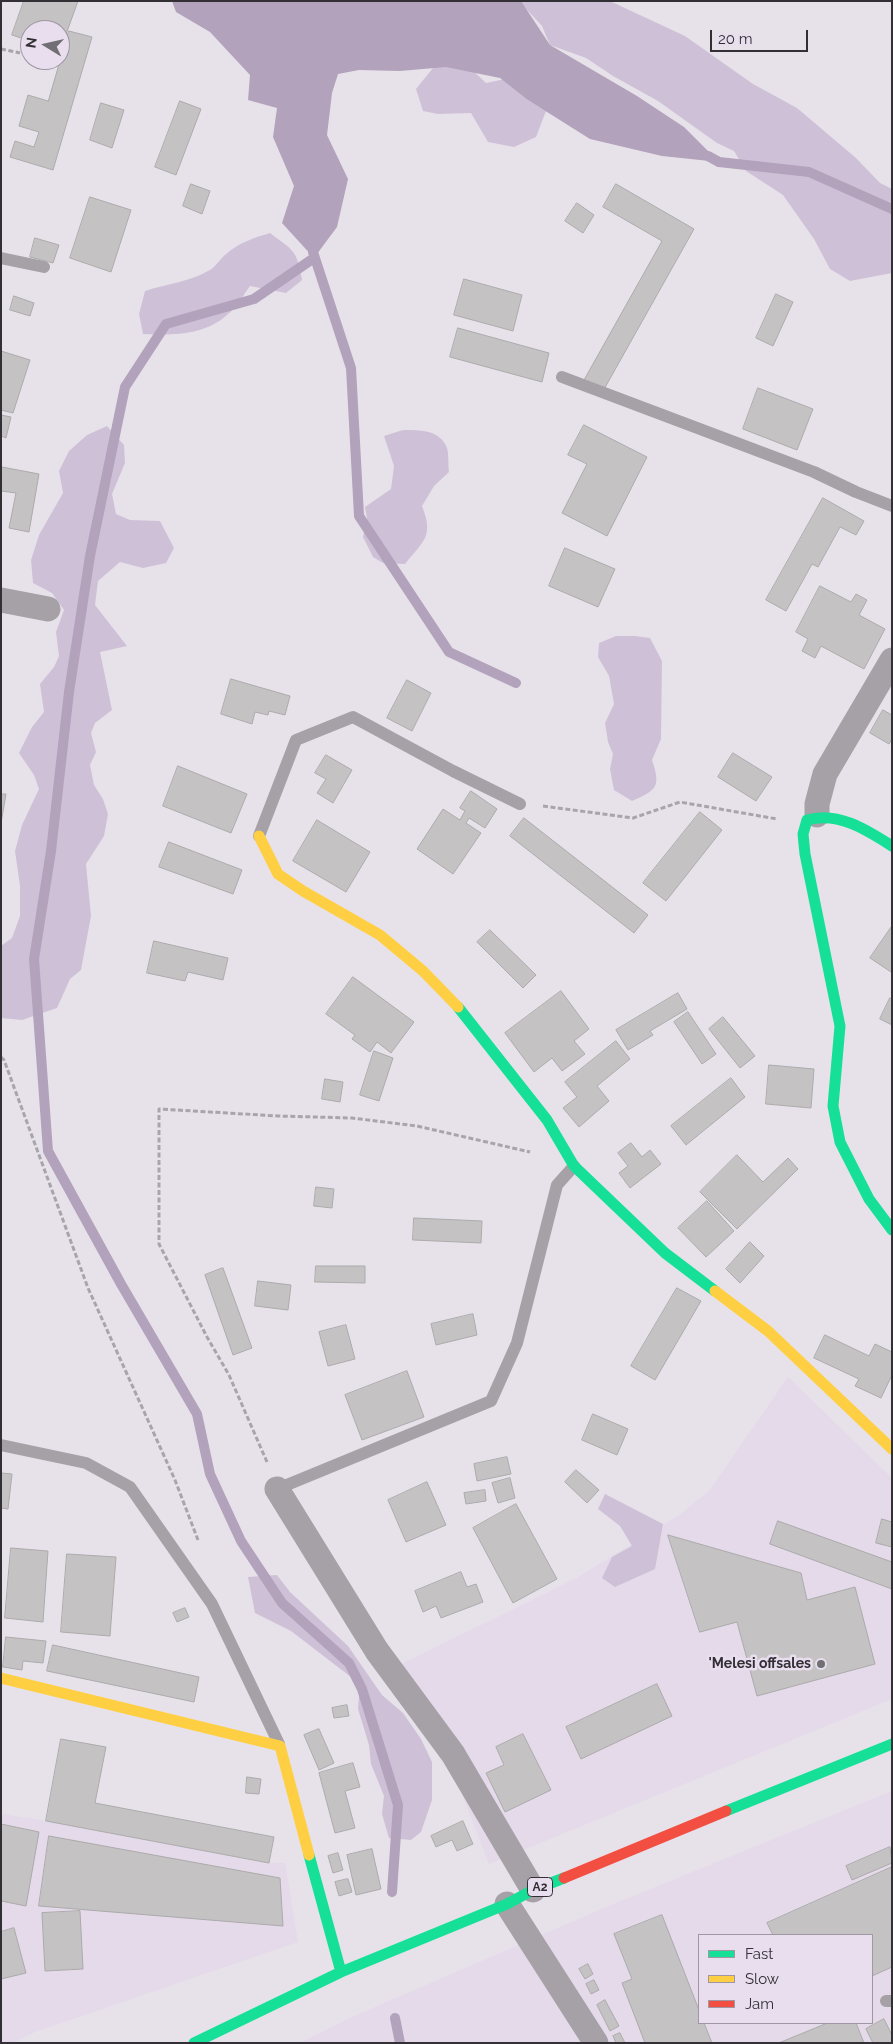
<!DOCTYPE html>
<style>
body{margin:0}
#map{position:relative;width:893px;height:2044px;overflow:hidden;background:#e7e2ea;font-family:Raleway,sans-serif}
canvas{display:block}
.frame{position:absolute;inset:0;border:2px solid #322f35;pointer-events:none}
.legend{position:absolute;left:698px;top:1934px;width:175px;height:90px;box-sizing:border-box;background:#e8deee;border:1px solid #9f98a4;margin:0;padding:6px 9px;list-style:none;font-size:15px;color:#322f35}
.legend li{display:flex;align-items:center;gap:10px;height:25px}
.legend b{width:25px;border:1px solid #9f98a4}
.north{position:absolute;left:20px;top:20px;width:50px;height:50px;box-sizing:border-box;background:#e8deee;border:1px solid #9f98a4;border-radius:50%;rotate:279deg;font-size:14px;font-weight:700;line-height:20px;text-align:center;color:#322f35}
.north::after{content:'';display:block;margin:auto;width:18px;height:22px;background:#716e74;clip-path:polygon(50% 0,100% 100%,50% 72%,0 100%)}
.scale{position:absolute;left:710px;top:30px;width:98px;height:22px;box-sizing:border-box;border:2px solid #322f35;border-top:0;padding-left:6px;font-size:15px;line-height:18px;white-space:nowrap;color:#322f35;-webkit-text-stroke:4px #e8deee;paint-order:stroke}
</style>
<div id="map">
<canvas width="893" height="2044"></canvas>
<div class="frame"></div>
<ul class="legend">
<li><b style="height:6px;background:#16e098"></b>Fast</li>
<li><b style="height:6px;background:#ffcf43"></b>Slow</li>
<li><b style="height:6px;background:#f24e42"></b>Jam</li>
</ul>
<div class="north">N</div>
<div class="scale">20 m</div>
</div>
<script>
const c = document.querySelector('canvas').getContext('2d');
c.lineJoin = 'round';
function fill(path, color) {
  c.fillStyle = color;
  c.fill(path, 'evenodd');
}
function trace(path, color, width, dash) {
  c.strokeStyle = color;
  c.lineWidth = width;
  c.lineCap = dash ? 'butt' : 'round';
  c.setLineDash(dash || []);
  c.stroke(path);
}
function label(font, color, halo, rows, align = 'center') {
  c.font = font + ' Raleway,sans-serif';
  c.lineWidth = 5;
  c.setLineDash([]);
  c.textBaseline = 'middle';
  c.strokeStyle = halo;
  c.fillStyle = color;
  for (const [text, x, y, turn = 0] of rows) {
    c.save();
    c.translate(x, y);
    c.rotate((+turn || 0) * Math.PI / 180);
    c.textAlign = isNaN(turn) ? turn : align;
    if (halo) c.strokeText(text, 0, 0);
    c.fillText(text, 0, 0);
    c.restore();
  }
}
fill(new Path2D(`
 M788 1377 892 1478V1699L489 1864 457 1781 385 1672 575 1579 679 1515 709 1491Z
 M892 1791V2043H299L352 2017 611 1905ZM699 1935H872V2023H699Z
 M1 1814 46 1821 269 1863H285L298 1942 35 2032 13 2043H1Z`), '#e4daea');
fill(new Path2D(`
 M519 1 612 2 685 36 753 84 797 108 856 158 880 183 892 189V273L850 281 830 269 814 239 783 195 746 171 734 151 717 143 658 101 613 76 586 58 550 45 542 26Z
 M441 58 464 62 486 83 515 77 528 100 546 111 536 137 514 147 488 142 471 113 438 114 423 111 416 89Z
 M270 233C294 251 297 250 302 280L286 293 250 286C243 295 237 307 228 314 205 336 172 335 143 334L139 314 145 291C166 284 189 282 208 271 215 268 219 260 225 255 238 243 253 238 270 233Z
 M107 426 124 445 125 463 112 494 116 514 130 520 160 521 174 548 166 563 143 568 120 562 98 581 95 605 127 646 100 652 112 710 95 723 91 733 96 752 90 765 94 785 103 799 108 814 104 836 86 864 91 916 81 970 70 979 57 1008 22 1020 1 1018V946L12 938 20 916V886L15 851 22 825 39 789 34 775 19 753 32 727 44 712 40 684 54 667 59 656 56 632 64 610 52 593 33 583 31 560 39 535 63 493 59 471 69 451 87 435Z
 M403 430C418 430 440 429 447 448 449 455 448 465 449 472L434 486 422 506C434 537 424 540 405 564L383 563 373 557 363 537 367 518 365 507 391 489 394 466 384 436Z
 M616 636H635L650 638 662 661 661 739 652 760C661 787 657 790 632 801L614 790 610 769 613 754 608 742 605 723 614 704 609 676 598 657 599 643Z
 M605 1494 663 1524 655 1569 615 1587 602 1578 612 1557 632 1546 620 1526 598 1509Z
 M277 1575 290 1592 348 1646 382 1695 403 1713 421 1739 432 1762V1800L421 1832 411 1840 389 1838 382 1814 384 1796 371 1764 369 1745 358 1709 360 1684 291 1631 255 1613 248 1577Z`), '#cec1d7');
fill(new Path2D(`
 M172 1H521L550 45 637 96 684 127 719 162 662 156 590 139 528 100 500 78 446 67 400 71 359 70 338 74 332 93 327 135 348 179 337 227 314 258 282 223 294 186 273 137 277 108 248 100 250 75 210 32 176 12Z`), '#b2a2bb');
trace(new Path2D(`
 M708 156 719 162 809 172 892 209
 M313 252 351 368 359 516 449 652 516 683
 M314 258 254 299 166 324 125 387 90 556 69 692 51 851 34 959 48 1151 121 1284 197 1414 210 1474 241 1541 282 1603 349 1663 362 1689 398 1805 392 1892
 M395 2018 400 2043`), '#b2a2bb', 10);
const building = new Path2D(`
 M24 1H78L60 51V30H30V41L12 35Z
 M69 31 92 37 53 170 10 157 15 141 34 147 39 132 19 126 28 95 48 101Z
 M180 101 201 109 176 175 155 167Z
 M101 103 124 110 112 148 90 140Z
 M191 184 210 191 202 214 183 206Z
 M616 184 694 229 603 391 584 380 662 241 603 207Z
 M90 197 131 210 111 272 70 258Z
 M577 203 594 215 583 233 565 221Z
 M35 238 59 245 53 263 30 257Z
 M464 279 522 295 513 331 454 315Z
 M776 294 793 302 773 346 756 338Z
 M14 296 34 303 30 316 10 310Z
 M458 328 549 353 542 382 450 357Z
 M1 351 30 360 13 413 1 410Z
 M758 388 813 409 797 450 743 429Z
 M1 415 11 417 6 438 1 436Z
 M584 425 647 457 607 536 562 513 587 464 568 455Z
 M2 467 39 474 29 532 9 528 16 493 1 491Z
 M823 498 864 521 856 535 840 527 818 567 812 564 786 611 766 600Z
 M565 548 615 569 598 607 549 586Z
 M820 586 851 602 856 594 867 600 859 615 885 629 864 669 821 646 815 658 802 651 808 639 796 632Z
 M231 679 290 696 285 715 269 711 268 715 255 712 252 724 221 714Z
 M407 680 431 693 412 731 387 718Z
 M883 710 892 715V739L889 744 870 733Z
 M733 753 772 777 756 801 718 777Z
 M326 755 352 770 333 803 317 793 326 779 315 773Z
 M178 766 247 794 231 833 163 806Z
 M471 791 497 809 485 828 469 818 466 823 481 833 453 874 417 849 443 809 460 820 465 811 460 808Z
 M1 794H6L1 823Z
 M700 812 722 830 666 901 643 883Z
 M524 818 648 915 634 933 510 836Z
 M317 820 370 852 346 892 293 861Z
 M169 842 242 870 233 894 159 867Z
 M892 926V971L891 972 870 958Z
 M490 930 536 975 523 988 477 942Z
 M154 941 228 958 223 980 188 972 185 981 147 973Z
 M353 977 414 1022 391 1053 377 1042 370 1052 352 1039 355 1035 326 1014Z
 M561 991 589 1029 574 1041 585 1054 562 1071 552 1058 534 1072 505 1033Z
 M678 993 687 1009 650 1031 653 1035 628 1050 616 1030Z
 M890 998 892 999V1025L880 1019Z
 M688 1012 716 1054 702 1064 674 1022Z
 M723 1017 755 1056 740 1068 709 1029Z
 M616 1041 630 1059 597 1086 609 1101 579 1127 563 1108 577 1097 565 1082Z
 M374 1051 393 1058 379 1101 360 1095Z
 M769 1065 814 1069 811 1108 766 1104Z
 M731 1078 745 1097 686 1145 671 1126Z
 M325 1079 343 1082 340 1102 322 1099Z
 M631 1143 642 1157 650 1150 661 1164 630 1188 619 1173 628 1166 618 1153Z
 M737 1155 763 1182 788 1158 798 1169 737 1229 700 1192Z
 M316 1187 334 1189 332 1208 314 1206Z
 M707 1201 734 1231 706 1257 678 1228Z
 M414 1218 482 1221 481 1243 413 1240Z
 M750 1242 764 1256 740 1283 726 1269Z
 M316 1266H365V1283L315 1282Z
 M223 1268 252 1348 233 1355 205 1275Z
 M258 1281 291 1285 288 1310 255 1306Z
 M677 1288 701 1301 655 1380 631 1366Z
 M473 1314 477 1335 436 1345 431 1324Z
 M346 1325 355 1359 328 1366 319 1332Z
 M825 1335 869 1356 875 1344 892 1352V1375L881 1398 855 1386 859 1379 814 1358Z
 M407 1371 424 1417 362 1440 345 1395Z
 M593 1414 628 1429 617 1455 582 1440Z
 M507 1457 511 1474 477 1481 474 1464Z
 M576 1470 599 1490 587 1503 565 1482Z
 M1 1473 12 1474 8 1509 1 1508Z
 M510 1478 515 1498 498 1503 492 1483Z
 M427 1482 446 1525 406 1542 388 1500Z
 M485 1490 486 1501 466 1504 464 1493Z
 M516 1504 557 1579 513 1603 473 1528Z
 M882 1519 892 1522V1547L876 1543Z
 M778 1521 892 1562V1589L770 1544Z
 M668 1535 801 1573 807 1600 855 1587 875 1664 757 1696 737 1622 700 1632Z
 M11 1548 48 1551 43 1622 5 1618Z
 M67 1554 116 1557 110 1636 61 1632Z
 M461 1572 467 1587 476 1584 483 1602 441 1618 436 1606 423 1612 415 1591Z
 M185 1608 189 1617 177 1622 173 1613Z
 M6 1637 46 1641 43 1663 23 1661 22 1670 3 1667Z
 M53 1645 199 1677 194 1702 47 1671Z
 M657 1684 672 1716 581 1759 566 1727Z
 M347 1705 349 1716 334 1718 332 1708Z
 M319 1729 334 1763 319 1770 304 1735Z
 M523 1734 551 1790 505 1812 486 1773 504 1765 496 1747Z
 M61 1739 106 1747 95 1803 274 1837 269 1863 46 1821Z
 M353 1763 360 1787 345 1791 355 1828 335 1833 319 1773Z
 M247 1777 261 1779 259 1794 246 1793Z
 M463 1821 473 1844 457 1851 452 1840 436 1847 431 1836Z
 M1 1824 39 1832 26 1906 1 1901Z
 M49 1836 280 1878 283 1926 39 1906Z
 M890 1847 892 1863 852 1880 846 1866Z
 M372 1849 381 1889 356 1895 347 1855Z
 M338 1853 343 1870 333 1873 328 1856Z
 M892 1867V1967L872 1976V1935H773L767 1923Z
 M348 1879 352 1892 339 1896 335 1882Z
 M80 1911 83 1969 45 1971 42 1913Z
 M662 1915 699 2010V2023H704L712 2043H645L622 1983 632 1979 614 1934Z
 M14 1928 26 1973 1 1979V1932Z
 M588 1964 593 1974 585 1979 579 1969Z
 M594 1980 599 1990 591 1994 586 1984Z
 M605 2000 619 2026 610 2031 597 2005Z
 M884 2019 892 2035V2043H873L866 2029Z
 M828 2023H856L864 2043H779Z
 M620 2033 625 2043H616L613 2036Z`);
fill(building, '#c4c2c2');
trace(building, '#acaaab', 1);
trace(new Path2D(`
 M1 49 20 53
 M543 806 633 818 680 802 777 819
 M1 1057 4 1060 88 1288 175 1480 198 1540
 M267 1462 229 1375 207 1337 159 1244V1109L278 1116 352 1118 417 1126 530 1152`), '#a8a5aa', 3, [5, 2.5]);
trace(new Path2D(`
 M1 258 44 267
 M562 377 814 472 856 492 892 506
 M259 836 296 740 353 717 453 771 520 804
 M1 1445 86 1463 130 1487 212 1604 279 1744
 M277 1489 491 1401 517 1343 557 1185 574 1166
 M886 2001H892`), '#a5a1a7', 12);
trace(new Path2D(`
 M1 600 48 609
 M817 815V804L825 774 892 660
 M277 1489 377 1651 453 1754 533 1890
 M507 1904 596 2043`), '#a5a1a7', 25);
trace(new Path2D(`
 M892 846C867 830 838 811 807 820L803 834 805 854 840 1026 833 1106 840 1142 869 1199 892 1230
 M458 1007 547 1120 574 1166 665 1253 715 1291
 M726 1811 892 1744
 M309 1855 341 1972
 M194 2043 341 1972 507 1904 533 1890 564 1878`), '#16e098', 11);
trace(new Path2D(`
 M259 836 278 874 303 891 380 935 423 971 458 1007
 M715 1291 768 1331 892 1449
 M1 1678 280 1746 309 1855`), '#ffcf43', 11);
trace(new Path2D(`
 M564 1878 726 1811`), '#f24e42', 11);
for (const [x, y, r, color] of [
 [821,1664,5,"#716e74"]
]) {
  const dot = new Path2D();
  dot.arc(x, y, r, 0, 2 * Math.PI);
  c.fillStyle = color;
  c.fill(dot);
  trace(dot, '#e8deee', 2);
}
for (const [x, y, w] of [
 [540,1887,25]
]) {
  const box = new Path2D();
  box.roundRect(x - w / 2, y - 9.5, w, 19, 4);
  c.fillStyle = '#e8deee';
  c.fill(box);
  trace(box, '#322f35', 1);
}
label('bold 12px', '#322f35', null, [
 ["A2",540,1887]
]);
label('bold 14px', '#322f35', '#e8deee', [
 ["'Melesi offsales",811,1664]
], 'right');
</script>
